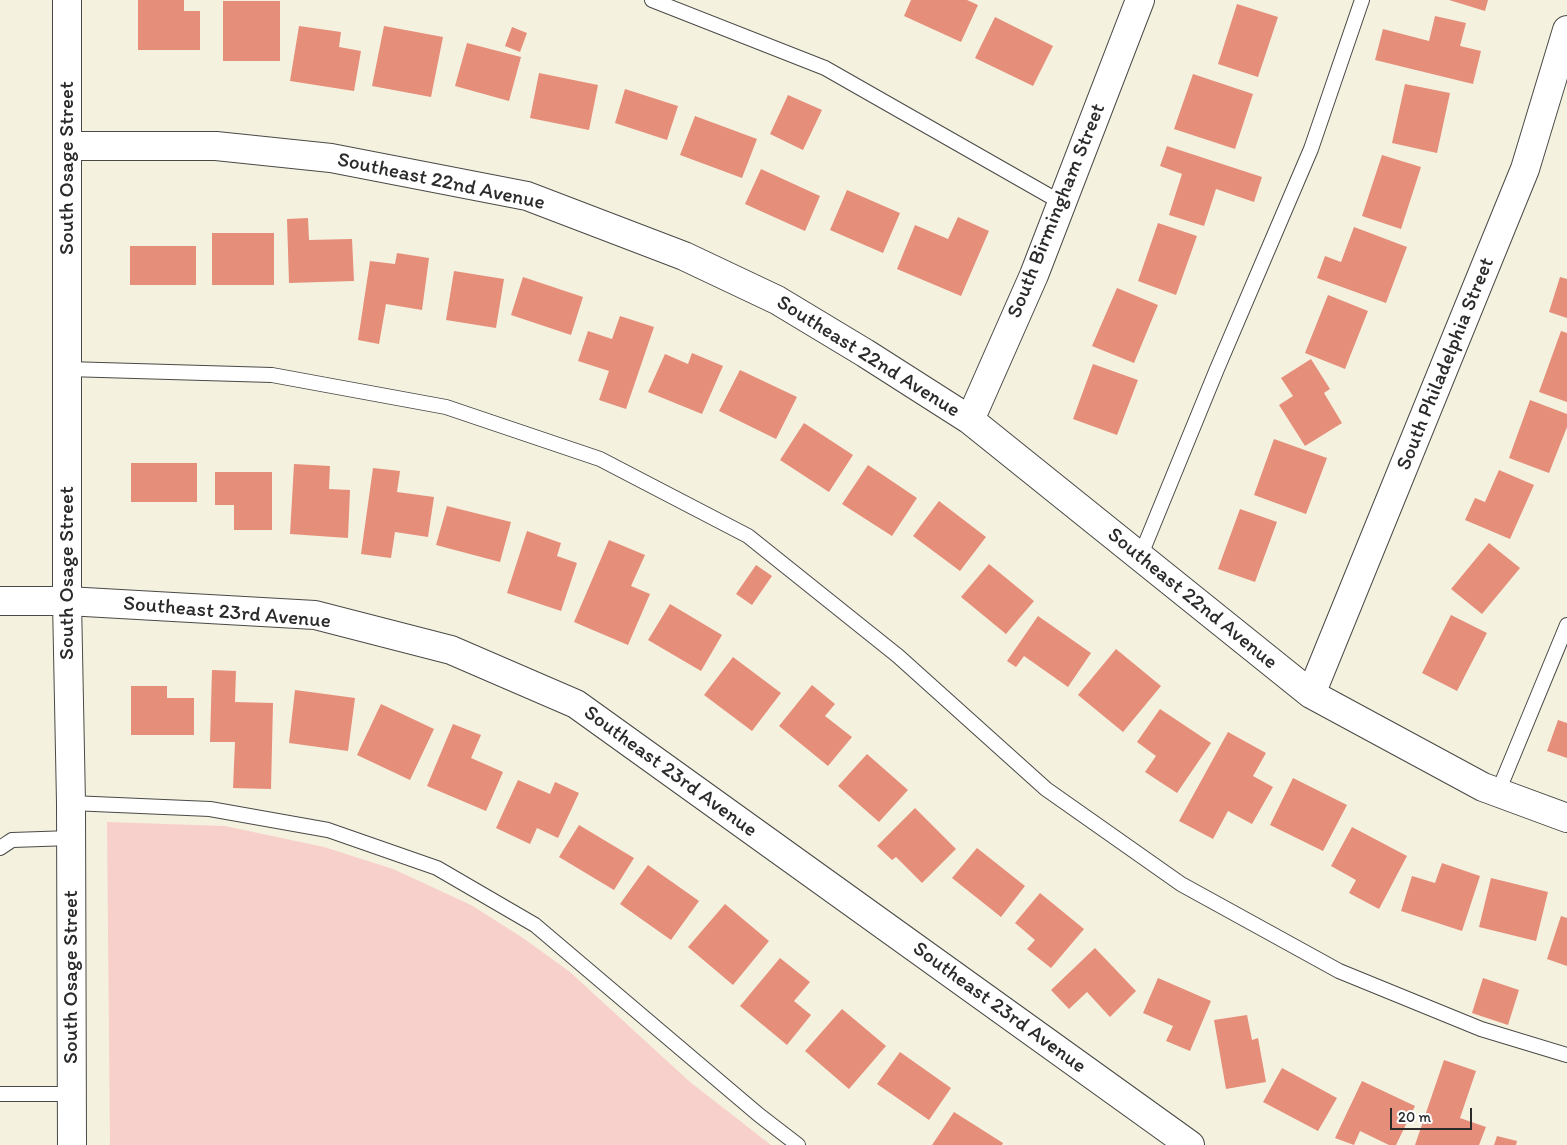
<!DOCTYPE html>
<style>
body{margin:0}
#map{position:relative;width:1567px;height:1145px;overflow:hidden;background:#f5f1df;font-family:Itim,sans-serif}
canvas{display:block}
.scale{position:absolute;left:1390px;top:1108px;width:82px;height:22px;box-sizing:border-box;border:2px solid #2b2b2b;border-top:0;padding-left:6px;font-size:15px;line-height:18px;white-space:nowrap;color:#2b2b2b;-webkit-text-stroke:4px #fff;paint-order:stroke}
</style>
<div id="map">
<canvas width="1567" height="1145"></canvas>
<div class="scale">20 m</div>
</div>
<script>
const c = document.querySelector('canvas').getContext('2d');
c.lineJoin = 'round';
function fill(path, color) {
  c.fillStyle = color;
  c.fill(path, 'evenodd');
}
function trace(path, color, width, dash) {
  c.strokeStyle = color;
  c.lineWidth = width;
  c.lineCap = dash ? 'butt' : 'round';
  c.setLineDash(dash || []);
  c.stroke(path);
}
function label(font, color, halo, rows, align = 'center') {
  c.font = font + ' Itim,sans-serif';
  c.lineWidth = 4;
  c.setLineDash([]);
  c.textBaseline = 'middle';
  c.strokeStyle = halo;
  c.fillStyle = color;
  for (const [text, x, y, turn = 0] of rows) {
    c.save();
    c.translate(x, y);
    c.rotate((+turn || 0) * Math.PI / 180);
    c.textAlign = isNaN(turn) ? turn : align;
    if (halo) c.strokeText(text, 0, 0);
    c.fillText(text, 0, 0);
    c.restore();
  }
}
fill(new Path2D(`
 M107 822 225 826 324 847 393 869 471 905 523 938 570 972 690 1082 771 1145H110Z`), '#f7d0cb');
fill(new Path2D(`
 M138 0H184V11H200V50H138Z
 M911 0H967L978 5 961 42 904 16Z
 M1449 0H1488L1485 11Z
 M223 1H280V61H223Z
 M1237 4 1278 17 1258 77 1218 64Z
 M1435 16 1466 23 1460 46 1481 51 1473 84 1375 60 1383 29 1429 41Z
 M995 17 1053 46 1033 86 975 58Z
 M299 26 341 32 339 47 361 51 354 91 290 81Z
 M384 26 443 37 431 97 372 86Z
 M512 27 527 33 520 52 505 46Z
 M467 43 521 57 509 101 455 86Z
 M539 73 598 85 589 130 530 118Z
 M1193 74 1253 94 1235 149 1174 129Z
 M1405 84 1450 93 1437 153 1392 143Z
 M625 89 678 106 667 140 615 123Z
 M788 95 822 110 803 150 770 134Z
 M695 116 757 139 742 178 680 155Z
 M1167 146 1262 177 1254 202 1216 189 1204 226 1169 215 1182 174 1160 166Z
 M1382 155 1421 167 1401 229 1362 216Z
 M761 169 820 196 805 231 745 204Z
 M847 190 900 213 883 253 830 230Z
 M958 217 989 231 961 296 897 269 915 225 948 239Z
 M308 218 309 240 352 239 354 281 289 283 287 219Z
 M1158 223 1197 236 1176 295 1138 281Z
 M1354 227 1407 247 1386 303 1317 278 1325 256 1341 262Z
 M212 233H274V285H212Z
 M130 246H196V285H130Z
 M397 253 429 258 422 310 386 304 379 344 358 340 370 261 395 264Z
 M454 271 504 279 496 328 446 320Z
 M523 277 583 297 571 335 511 315Z
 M1560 277 1567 279V318L1549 312Z
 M1117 288 1158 305 1134 363 1092 346Z
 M1328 295 1368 311 1345 369 1305 353Z
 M620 316 654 327 626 409 599 400 609 371 578 361 588 331 612 339Z
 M1561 331 1567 333V402L1539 392Z
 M692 353 723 366 702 414 648 392 665 354 688 364Z
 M1311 359 1330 389 1324 393 1342 423 1305 446 1279 405 1293 396 1281 378Z
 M1093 364 1138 380 1117 435 1073 419Z
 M740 370 797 397 776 439 719 411Z
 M1530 400 1567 414V427L1549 473 1509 458Z
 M804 423 853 455 829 492 780 460Z
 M1274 439 1327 458 1306 514 1254 495Z
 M131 463H197V502H131Z
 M294 464 330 466 329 489 350 490 348 538 290 534Z
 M868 465 917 498 892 536 842 504Z
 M373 468 400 471 397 492 434 497 428 537 395 532 391 558 361 554Z
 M1499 470 1534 485 1510 539 1465 520 1475 498 1485 502Z
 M215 472H272V530H234V505H215Z
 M939 501 986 537 960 571 913 536Z
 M447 506 511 522 500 562 436 545Z
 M1240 509 1277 522 1255 582 1218 569Z
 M527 531 561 543 557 556 577 563 561 611 507 593Z
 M609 540 645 555 631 586 650 594 628 645 574 622Z
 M1489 543 1520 568 1482 614 1451 589Z
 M989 564 1034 601 1006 634 961 597Z
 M756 565 772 576 752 605 736 594Z
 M670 604 722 635 701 671 648 640Z
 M1451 615 1487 633 1457 691 1422 673Z
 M1038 616 1091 653 1068 687 1024 656 1016 667 1007 661Z
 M1116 649 1161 686 1123 732 1078 695Z
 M733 657 781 693 752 731 704 695Z
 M212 670 236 671 235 702 273 703 271 789 233 788 235 742H210Z
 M812 685 835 704 825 716 852 737 828 766 779 726Z
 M131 686H167V698H194V735H131Z
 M295 690 355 698 348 751 289 743Z
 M381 704 434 729 410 780 357 755Z
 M1160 709 1211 743 1177 793 1145 772 1156 756 1137 742Z
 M1558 720 1567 723V758L1547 751Z
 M453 724 481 735 471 758 503 772 486 811 427 786Z
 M1228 732 1266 753 1253 776 1273 787 1252 824 1228 811 1213 839 1179 821Z
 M867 754 908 790 879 822 838 786Z
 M1293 778 1347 805 1323 851 1270 825Z
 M518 780 550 794 555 782 579 793 558 838 537 828 530 844 496 828Z
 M915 808 956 849 922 883 896 857 892 860 877 846Z
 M579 825 634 858 614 890 559 857Z
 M1352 827 1407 856 1379 909 1349 893 1356 880 1331 866Z
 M977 848 1025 886 1001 917 952 878Z
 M1442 863 1480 876 1462 931 1401 911 1412 876 1435 883Z
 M648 865 699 901 671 940 620 904Z
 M1491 878 1548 892 1536 941 1479 927Z
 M1040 893 1084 929 1051 968 1027 949 1035 940 1015 923Z
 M725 904 769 941 733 985 688 947Z
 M1561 916 1567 918V966L1547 959Z
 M1095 948 1136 991 1110 1017 1087 992 1069 1009 1051 990Z
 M780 958 810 982 794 1001 811 1015 787 1045 740 1006Z
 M1158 978 1211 1001 1190 1051 1166 1041 1173 1026 1143 1013Z
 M1483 978 1519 990 1508 1025 1472 1013Z
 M842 1009 886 1046 849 1089 805 1051Z
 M1247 1015 1252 1040 1258 1038 1266 1082 1226 1089 1214 1020Z
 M900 1052 951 1088 929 1120 877 1084Z
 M1444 1060 1476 1071 1460 1118 1486 1127 1479 1145H1415Z
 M1282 1068 1337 1098 1318 1131 1263 1102Z
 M1362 1081 1415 1106 1396 1145H1389L1360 1131 1354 1145 1335 1138Z
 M954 1112 1003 1143 1002 1145H932Z
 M1497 1136 1517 1141 1516 1145H1494Z`), '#e58e7a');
const lane = new Path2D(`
 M652 0 825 68 1062 203
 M67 369 272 375 446 407 600 459 748 536 898 656 1046 789 1181 884 1339 971 1481 1029 1567 1055
 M1140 557 1217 369 1311 149 1362 0
 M1498 792 1567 625
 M71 803 210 809 328 830 437 868 535 925 759 1115 798 1145
 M0 848 12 840 71 838
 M0 1094H72`);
const street = new Path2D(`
 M68 146H216L331 158 527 196 684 256 777 300 865 353 970 420 1311 694 1483 787 1567 818
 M970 420 1034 275 1140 0
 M0 601H67L315 615 451 650 576 704 1190 1145
 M1311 694 1525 169 1567 30`);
const secondary = new Path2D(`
 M67 0V601L71 803 72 1145`);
trace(lane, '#494946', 16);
trace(street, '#494946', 30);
trace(secondary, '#494946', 30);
trace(lane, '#fff', 14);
trace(street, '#fff', 28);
trace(secondary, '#fff', 28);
label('21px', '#2b2b2b', '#fff', [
 ["South Osage Street",68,168,-90],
 ["Southeast 22nd Avenue",441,182,12],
 ["South Birmingham Street",1057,211,-68],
 ["Southeast 22nd Avenue",868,357,32],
 ["South Philadelphia Street",1446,364,-68],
 ["South Osage Street",68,573,-90],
 ["Southeast 22nd Avenue",1192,599,39],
 ["Southeast 23rd Avenue",227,613,5],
 ["Southeast 23rd Avenue",670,772,36],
 ["South Osage Street",72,977,-90],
 ["Southeast 23rd Avenue",999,1008,36]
]);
</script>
